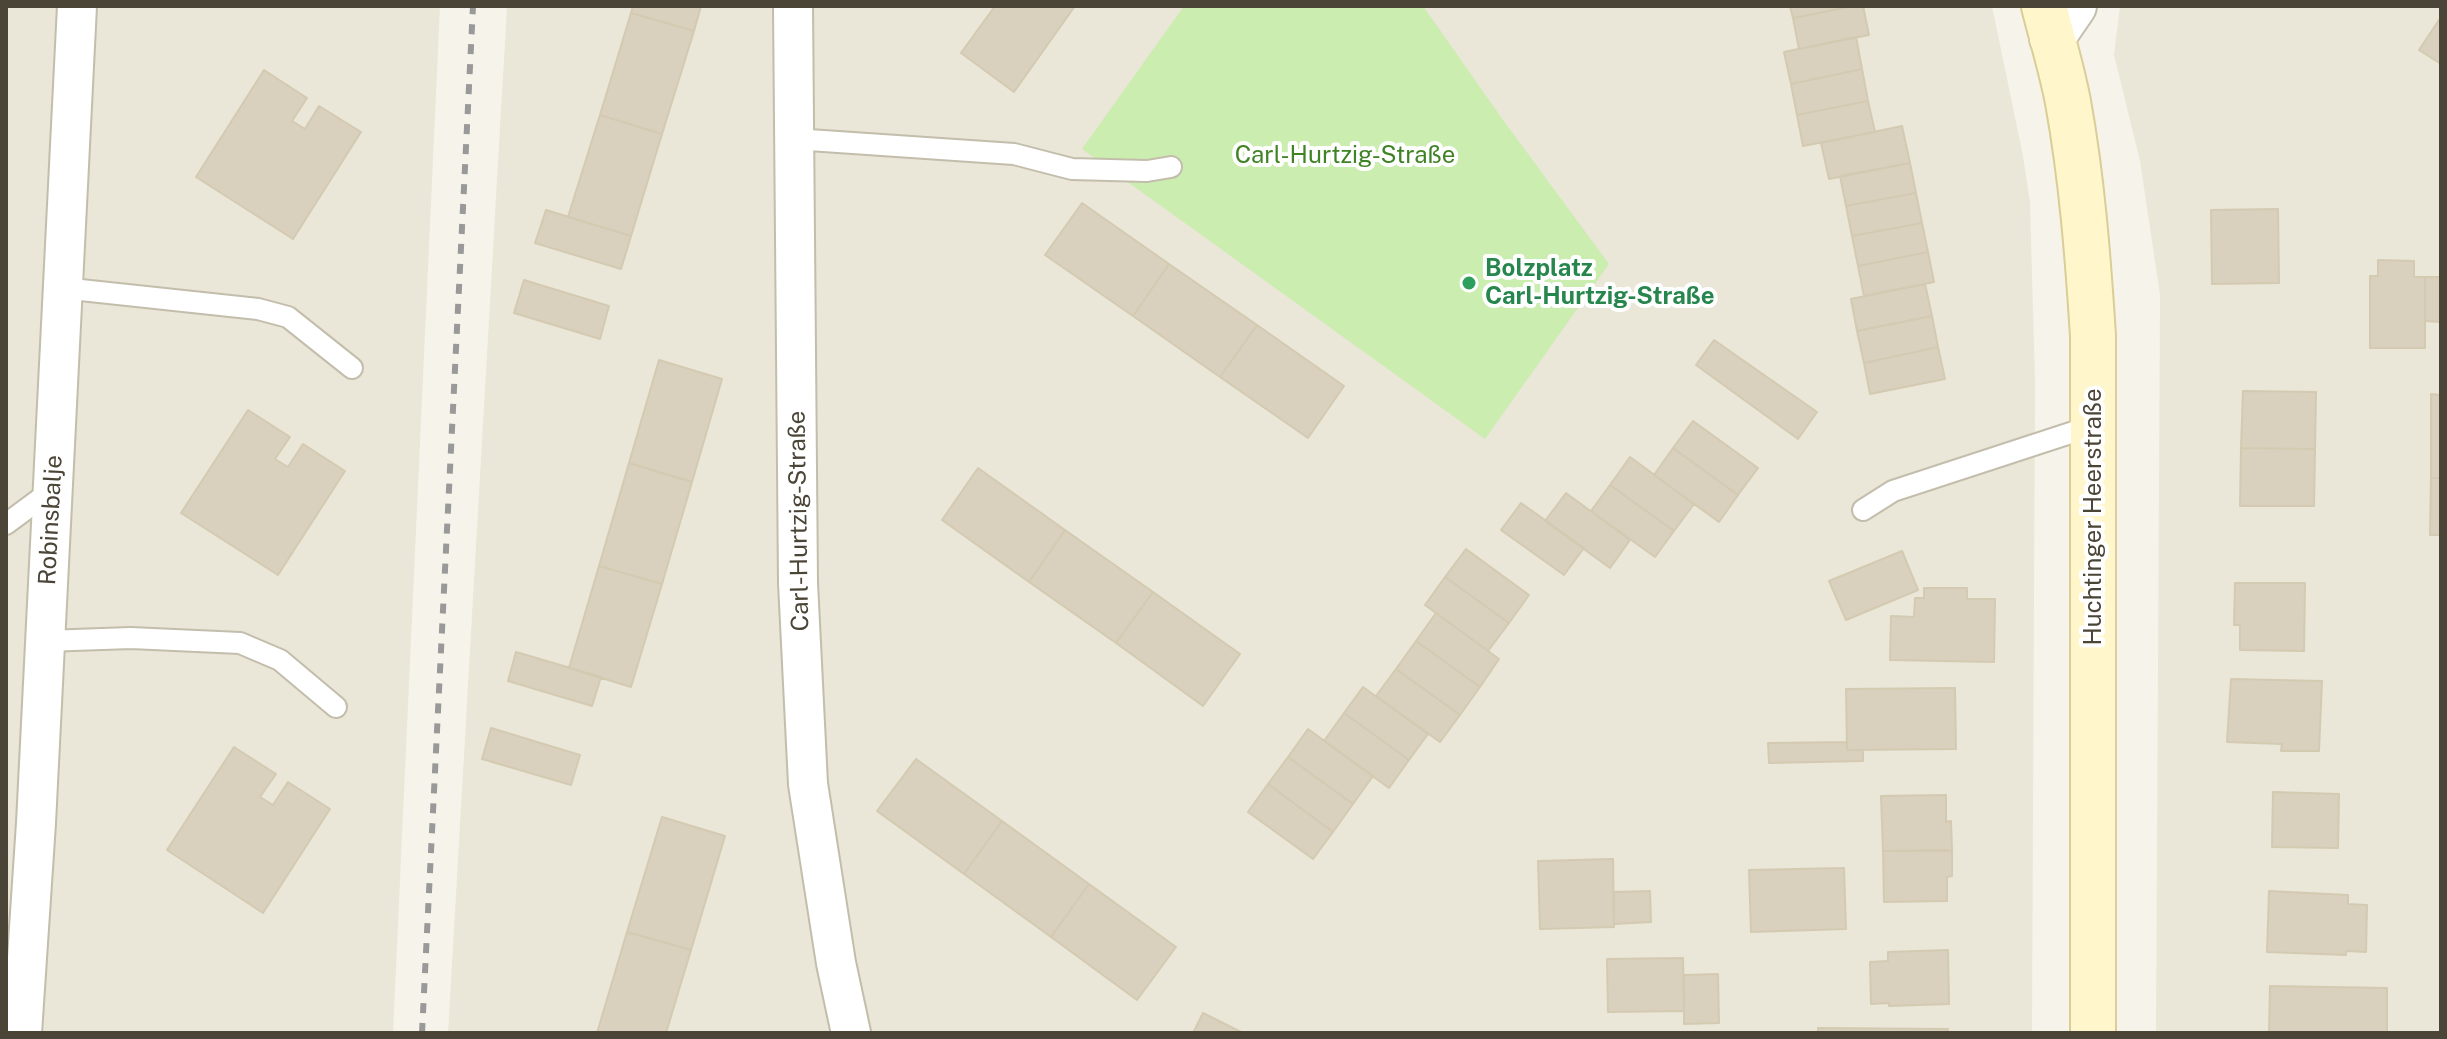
<!DOCTYPE html>
<meta charset="utf-8">
<style>
body{margin:0}
#map{position:relative;width:2447px;height:1039px;overflow:hidden;background:#f6f4ea;font-family:"Public Sans",sans-serif}
canvas{display:block}
.frame{position:absolute;inset:0;border:8px solid #4b4537;pointer-events:none}
</style>
<div id="map">
<canvas width="2447" height="1039"></canvas>
<div class="frame"></div>
</div>
<script>
const c = document.querySelector('canvas').getContext('2d');
c.lineJoin = 'round';
function fill(path, color) {
  c.fillStyle = color;
  c.fill(path, 'evenodd');
}
function trace(path, color, width, dash) {
  c.strokeStyle = color;
  c.lineWidth = width;
  c.lineCap = dash ? 'butt' : 'round';
  c.setLineDash(dash || []);
  c.stroke(path);
}
function label(font, color, halo, rows, align = 'center') {
  c.font = font + ' "Public Sans",sans-serif';
  c.lineWidth = 8;
  c.setLineDash([]);
  c.textBaseline = 'middle';
  c.strokeStyle = halo;
  c.fillStyle = color;
  for (const [text, x, y, turn = 0] of rows) {
    c.save();
    c.translate(x, y);
    c.rotate((+turn || 0) * Math.PI / 180);
    c.textAlign = isNaN(turn) ? turn : align;
    if (halo) c.strokeText(text, 0, 0);
    c.fillText(text, 0, 0);
    c.restore();
  }
}
fill(new Path2D(`
 M6 6H440L393 1033H6Z
 M507 6H1992L2023 156 2030 202 2035 381 2032 1033H448Z
 M2120 6H2441V1033H2156L2160 295 2140 161 2114 55Z`), '#eae6d8');
fill(new Path2D(`
 M1184 6H1423L1503 120 1609 264 1485 439 1082 149Z`), '#ccedb0');
const building = new Path2D(`
 M633 6H701L694 31 631 13Z
 M995 6H1075L1014 92 961 53Z
 M1790 6H1854L1793 18Z
 M1854 6H1863L1869 35 1799 49 1793 18Z
 M631 13 694 31 662 134 600 115Z
 M2441 17V64L2419 50Z
 M1856 37 1862 69 1791 84 1784 52Z
 M1862 69 1868 101 1797 115 1791 84Z
 M264 70 307 98 292 121 305 129 319 106 361 132 293 239 196 177Z
 M1868 101 1875 132 1803 146 1797 115Z
 M600 115 662 134 631 236 568 217Z
 M1902 126 1910 163 1829 179 1821 143Z
 M1910 163 1916 193 1846 206 1840 176Z
 M1916 193 1922 223 1852 236 1846 206Z
 M1082 203 1169 264 1133 316 1045 255Z
 M2278 209 2279 283 2212 284 2211 210Z
 M546 210 631 236 621 269 535 243Z
 M1922 223 1928 252 1858 266 1852 236Z
 M1928 252 1934 282 1864 296 1858 266Z
 M2378 260 2414 261V277H2425V348H2370V276H2378Z
 M1169 264 1257 325 1220 377 1133 316Z
 M2425 277H2441V322L2425 321Z
 M524 280 609 306 600 339 514 313Z
 M1925 284 1932 316 1857 331 1851 299Z
 M1932 316 1938 347 1864 363 1857 331Z
 M1257 325 1344 386 1308 438 1220 377Z
 M1714 340 1817 412 1798 439 1696 365Z
 M1938 347 1945 379 1870 394 1864 363Z
 M659 360 722 379 692 482 629 463Z
 M2243 391 2316 392 2315 449 2241 448Z
 M2431 394 2441 395V478H2431Z
 M248 410 290 437 275 459 288 467 303 444 345 471 278 575 181 513Z
 M1693 421 1758 468 1738 495 1673 448Z
 M1673 448 1738 495 1719 522 1654 475Z
 M2241 448 2315 449 2314 506H2240Z
 M1630 457 1694 504 1674 531 1610 485Z
 M629 463 692 482 662 584 599 566Z
 M978 468 1065 530 1029 582 942 520Z
 M2431 478H2441V535H2430Z
 M1610 485 1674 531 1655 557 1591 511Z
 M1566 493 1630 540 1610 568 1545 521Z
 M1521 503 1584 548 1564 575 1501 530Z
 M1065 530 1153 592 1116 643 1029 582Z
 M1466 549 1529 595 1509 623 1445 577Z
 M1902 551 1918 590 1846 620 1829 581Z
 M599 566 662 584 631 687 569 668Z
 M1445 577 1509 623 1488 651 1425 605Z
 M2235 583H2305L2304 651 2240 650V625H2234Z
 M1924 588H1967V599H1995L1994 662 1890 660 1891 616 1914 617 1915 598H1924Z
 M1153 592 1240 654 1203 706 1116 643Z
 M1436 613 1499 659 1480 687 1416 641Z
 M1416 641 1480 687 1460 715 1396 669Z
 M516 652 601 677 592 706 508 681Z
 M1396 669 1460 715 1440 742 1376 696Z
 M2231 679 2322 681 2319 751H2281L2282 744 2227 742Z
 M1363 687 1428 734 1409 760 1344 713Z
 M1955 688 1956 749 1847 750 1846 689Z
 M1344 713 1409 760 1389 788 1324 741Z
 M491 728 580 755 571 785 482 759Z
 M1308 729 1373 776 1353 804 1288 757Z
 M1847 742V750H1863V761L1769 763 1768 743Z
 M234 747 276 774 260 797 273 805 288 782 330 809 263 913 167 850Z
 M1288 757 1353 804 1333 832 1268 784Z
 M916 759 1002 821 964 874 877 811Z
 M1268 784 1333 832 1313 859 1248 812Z
 M2273 792 2339 794 2338 848 2272 847Z
 M1946 795V822L1951 821 1952 851H1883L1881 796Z
 M662 817 725 836 691 950 627 932Z
 M1002 821 1089 884 1051 937 964 874Z
 M1946 850 1952 851V876L1947 877V901L1884 902 1883 851Z
 M1613 859 1614 927 1540 929 1538 861Z
 M1844 868 1846 929 1751 932 1749 870Z
 M1089 884 1176 947 1137 1000 1051 937Z
 M1650 891 1651 922 1614 924V892Z
 M2269 891 2348 895V904L2367 905 2366 952 2346 951V955L2267 952Z
 M627 932 691 950 666 1033H597Z
 M1948 950 1949 1004 1889 1006V1003L1871 1004 1870 962 1888 961V952Z
 M1683 958 1684 1011 1608 1012 1607 959Z
 M1718 974 1719 1023 1684 1024V975Z
 M2270 986 2387 988V1033H2269Z
 M1203 1013 1243 1033H1193Z
 M1818 1028 1948 1029V1033H1818Z`);
fill(building, '#d9d1be');
trace(building, '#d4cab1', 2);
const service = new Path2D(`
 M794 139 1014 154 1072 169 1147 171 1171 167
 M62 288 258 309 288 317 352 368
 M1863 510 1893 491 2095 425
 M6 524 52 490
 M45 641 131 638 240 643 280 660 336 707`);
const minor = new Path2D(`
 M793 6 798 583 808 784 836 963 851 1033
 M22 1033 36 823 77 6`);
const tertiary = new Path2D(`
 M2052 38 2074 6`);
const secondary = new Path2D(`
 M2044 6C2052 38 2062 70 2068 102 2082 179 2088 258 2093 336V1033`);
trace(service, '#c3bdab', 24);
trace(minor, '#c3bdab', 42);
trace(tertiary, '#c3bdab', 48);
trace(secondary, '#dacd97', 48);
trace(service, '#fff', 20);
trace(minor, '#fff', 38);
trace(tertiary, '#fff', 44);
trace(secondary, '#fff7cb', 44);
trace(new Path2D(`
 M422 1033 473 6`), '#999', 6, [10, 10]);
for (const [x, y, r, color] of [
 [1469,283,8,"#2e9e5b"]
]) {
  const dot = new Path2D();
  dot.arc(x, y, r, 0, 2 * Math.PI);
  c.fillStyle = color;
  c.fill(dot);
  trace(dot, '#fff', 3);
}
label('24px', '#408324', '#fff', [
 ["Carl-Hurtzig-Straße",1345,156]
]);
label('bold 24px', '#27864d', '#fff', [
 ["Bolzplatz",1485,269],
 ["Carl-Hurtzig-Straße",1485,297]
], 'left');
label('24px', '#4b4537', '#fff', [
 ["Huchtinger Heerstraße",2094,517,-90],
 ["Robinsbalje",51,520,-87],
 ["Carl-Hurtzig-Straße",799,521,-91]
]);
</script>
